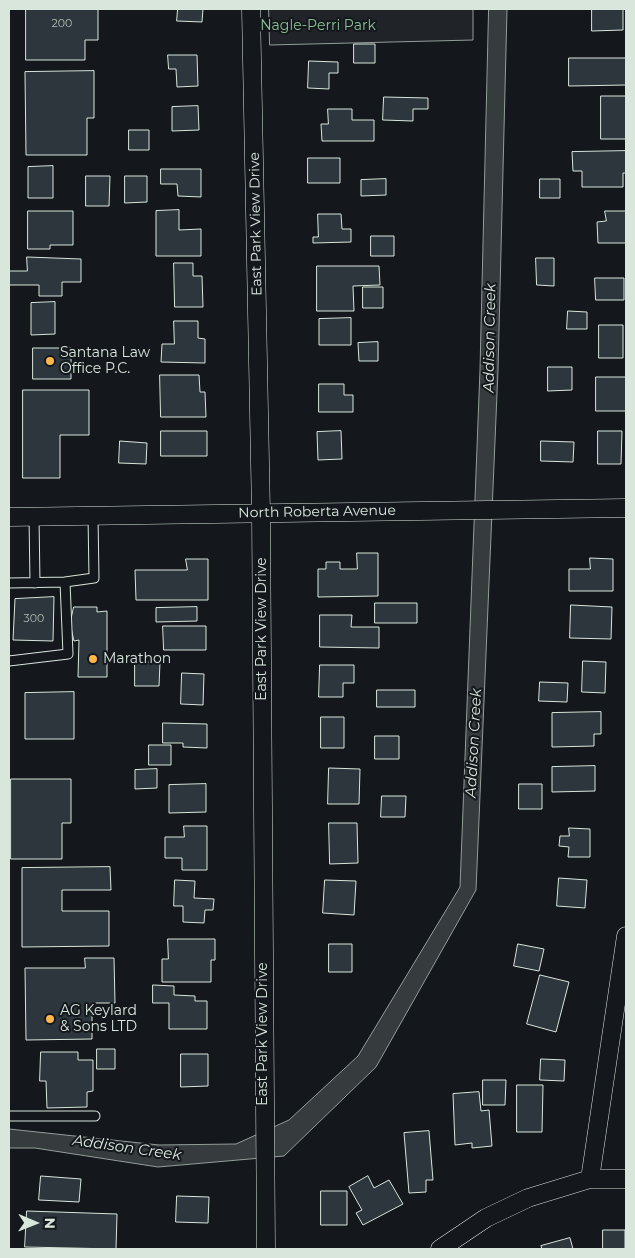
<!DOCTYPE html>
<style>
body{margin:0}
#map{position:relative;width:635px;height:1258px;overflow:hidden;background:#14181c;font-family:Montserrat,sans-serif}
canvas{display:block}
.frame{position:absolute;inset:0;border:10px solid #d8e6dc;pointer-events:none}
.north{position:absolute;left:10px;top:1198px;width:50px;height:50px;-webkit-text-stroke:4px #14181c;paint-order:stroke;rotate:91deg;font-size:14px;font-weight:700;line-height:20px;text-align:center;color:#d8e6dc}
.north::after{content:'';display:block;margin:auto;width:18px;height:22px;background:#d8e6dc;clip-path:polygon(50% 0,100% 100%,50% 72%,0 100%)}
</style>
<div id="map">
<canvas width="635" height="1258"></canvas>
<div class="frame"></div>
<div class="north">N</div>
</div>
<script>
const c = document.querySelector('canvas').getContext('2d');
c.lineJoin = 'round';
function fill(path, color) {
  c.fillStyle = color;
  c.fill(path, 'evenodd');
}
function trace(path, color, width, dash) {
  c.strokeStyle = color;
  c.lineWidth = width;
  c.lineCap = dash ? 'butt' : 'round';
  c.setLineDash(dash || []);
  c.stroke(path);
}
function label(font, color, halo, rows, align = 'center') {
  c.font = font + ' Montserrat,sans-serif';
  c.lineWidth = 4;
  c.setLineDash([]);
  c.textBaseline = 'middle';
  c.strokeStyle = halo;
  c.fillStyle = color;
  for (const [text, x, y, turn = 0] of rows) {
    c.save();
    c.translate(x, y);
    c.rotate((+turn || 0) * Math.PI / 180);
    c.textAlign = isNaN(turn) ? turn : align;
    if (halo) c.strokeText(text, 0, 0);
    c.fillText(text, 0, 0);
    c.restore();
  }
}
const green = new Path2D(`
 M269 9H473V40L270 45Z`);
fill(green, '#202428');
trace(green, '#939e99', 1);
const water = new Path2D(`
 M489 9H507L498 370 476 890 376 1067 284 1156 158 1167 35 1148H9V1129L159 1145 236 1144 289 1120 358 1056 460 887 480 370Z`);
fill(water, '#363b3e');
trace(water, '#939e99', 1);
const building = new Path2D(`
 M26 9H98V40H85V60H26Z
 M178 9H203L202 22 177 21Z
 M592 9H623V30L592 31Z
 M354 44H375V63H354Z
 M168 55H197L198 86 177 87 176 69H169Z
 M569 58H626V85L569 86Z
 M309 61 338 62V73H329V89L308 88Z
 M94 71V118H87V155H26L25 72Z
 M601 96H626V139H601Z
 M384 97 428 98V109H413V121L383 120Z
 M198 106 199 130 172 131V107Z
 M328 109H352V120H374V141H322L321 124H328Z
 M129 130H149V150H129Z
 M626 151V173H623V187H582V171H573L572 152Z
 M308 158H340V183H308Z
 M53 166V198H28V167Z
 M161 169H201V197L178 196 177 184H161Z
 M86 176H110L109 206H86Z
 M125 176H147V202L125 203Z
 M386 179V195L361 196V180Z
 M540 179H560V198H540Z
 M179 210V230L201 229V256H156V211Z
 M28 211H73V245H50V249H28Z
 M605 211H626V243H598L597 222 606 221Z
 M318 214H341L342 229H351V242L313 243V237H318Z
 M371 236H394V256H371Z
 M27 257 81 259V282H62V296H39V285H9V271H27Z
 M536 258H554V286L537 285Z
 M174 263H193V276H202L203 307H175Z
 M317 266H379L380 285 353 286 354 311H317Z
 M595 278H624V300H596Z
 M363 287H383V308H363Z
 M55 302V334L31 335V303Z
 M568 311 587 312V329H567Z
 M351 318V345H319V319Z
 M174 321H198V338L205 339V363L161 362 162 344H174Z
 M599 325H623V358H599Z
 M378 342V361H359L358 343Z
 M33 348H71V379H33Z
 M548 367H572V390L548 391Z
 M160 375H199L200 392H205L206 417H161Z
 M596 377H626V411H596Z
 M319 384H344V395H353V412H319Z
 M23 390H89V435H60V478H23Z
 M161 431H207V456H161Z
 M341 431 342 459 318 460 317 432Z
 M598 431H622L621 464H598Z
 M120 441 147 443 146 464 119 463Z
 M541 441 574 442 573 462 541 461Z
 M357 553H378V596L318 597V569H326V562H340V569H357Z
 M590 558 613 559V591H569V569H590Z
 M186 559H208V600H136L135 570H187Z
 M54 597 53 641 13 640 15 599Z
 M375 603H417V623H375Z
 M571 605 612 607 611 639 570 638Z
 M74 607H97V612L107 611V677H78L79 640 74 641 70 624Z
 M197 607V621L156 622V608Z
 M320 615H352L351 627H379V648L320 647Z
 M163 626H206V650H164Z
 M583 661 606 662 605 693 582 692Z
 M135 662H160L159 686H135Z
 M320 665H354V683H343V697H319Z
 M182 673 204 674 203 705 181 704Z
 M540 682 568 683 567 702 539 701Z
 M377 690H415V707H377Z
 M74 692V739H25V693Z
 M601 712V734H594V746L552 747V713Z
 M321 717H344V748H321Z
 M163 723 207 724V748L183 747V743H163Z
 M375 736H399V759H375Z
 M149 745H171V765H149Z
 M595 766V791L552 792V767Z
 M329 768 360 769 359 804H328Z
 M157 769V788L135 789V770Z
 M11 779H71V823H62V859H11Z
 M206 784V812L169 813V785Z
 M519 784H542V809H519Z
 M382 796H406L405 817H381Z
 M329 823H357L358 863 330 864Z
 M184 826H207V870H182V858H165V837H184Z
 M569 828 590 829V857H568L569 847 559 846 560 836H569Z
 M110 867 111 890H62V911H109V946L22 947V868Z
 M559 878 587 880 585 908 557 906Z
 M175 880 195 881 194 898 214 899 213 910H205L204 923 183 922V906H174Z
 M325 880 356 881 354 915 323 913Z
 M168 939H215V960H211V982H162V959H168Z
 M329 944H352V972H329Z
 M518 944 544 949 539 971 514 966Z
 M85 958H114L115 1003H92V1039L26 1040 25 968H85Z
 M540 975 569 982 556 1032 527 1024Z
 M153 985 174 986V995L195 996V1001H207V1029H169V1003H153Z
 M97 1049H115V1069H97Z
 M41 1052H78V1060H93V1091L87 1092V1107L47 1108 46 1081H40Z
 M181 1054H208V1086L181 1087Z
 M541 1059 565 1060 564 1081 540 1080Z
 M483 1080H506L505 1105H483Z
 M517 1085H543L542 1132H517Z
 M479 1092 481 1111 489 1110 492 1146 472 1148V1143L455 1145 453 1094Z
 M429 1131 433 1180H426V1192L409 1193 404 1133Z
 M41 1176 81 1179 79 1202 39 1200Z
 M368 1176 374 1188 389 1180 403 1204 363 1225 356 1213 362 1210 349 1187Z
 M321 1191H347V1225H321Z
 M177 1196 209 1197 208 1223 176 1222Z
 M27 1211 117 1214 116 1249 25 1247Z
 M603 1230H625V1249H603Z
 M570 1238 573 1249H542L541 1246Z`);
fill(building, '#2c363c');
trace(building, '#d8e6dc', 1);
const lane = new Path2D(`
 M34 517 35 583
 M9 583 65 582
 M9 661 68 654 65 582 94 578 93 516
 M9 1116H95`);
const street = new Path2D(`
 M251 9 261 513 266 1249
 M9 517 626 508
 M590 1179 626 936
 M440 1249 486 1218 528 1198 590 1179H626`);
trace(lane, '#d8e6dc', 11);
trace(street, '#d8e6dc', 19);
trace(lane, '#14181c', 9);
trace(street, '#14181c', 18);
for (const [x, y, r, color] of [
 [50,361,5,"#ffb74d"],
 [93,659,5,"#ffb74d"],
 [50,1019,5,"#ffb74d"]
]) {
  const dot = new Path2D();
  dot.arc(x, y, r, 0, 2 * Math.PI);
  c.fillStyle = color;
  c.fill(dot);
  trace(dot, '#14181c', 2);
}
label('11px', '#adbab4', null, [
 ["200",62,24],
 ["300",34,619]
]);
label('14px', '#8ac095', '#14181c', [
 ["Nagle-Perri Park",318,26]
]);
label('14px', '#d8e6dc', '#14181c', [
 ["East Park View Drive",256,224,-91],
 ["North Roberta Avenue",317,512,-1],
 ["East Park View Drive",262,629,-90],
 ["East Park View Drive",263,1034,-90]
]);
label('14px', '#d8e6dc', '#14181c', [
 ["Santana Law",60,353],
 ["Office P.C.",60,369],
 ["Marathon",103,659],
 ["AG Keylard",60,1011],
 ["& Sons LTD",60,1027]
], 'left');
label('italic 15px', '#d8e6dc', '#14181c', [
 ["Addison Creek",490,338,-89],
 ["Addison Creek",474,743,-87],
 ["Addison Creek",127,1148,8]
]);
</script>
